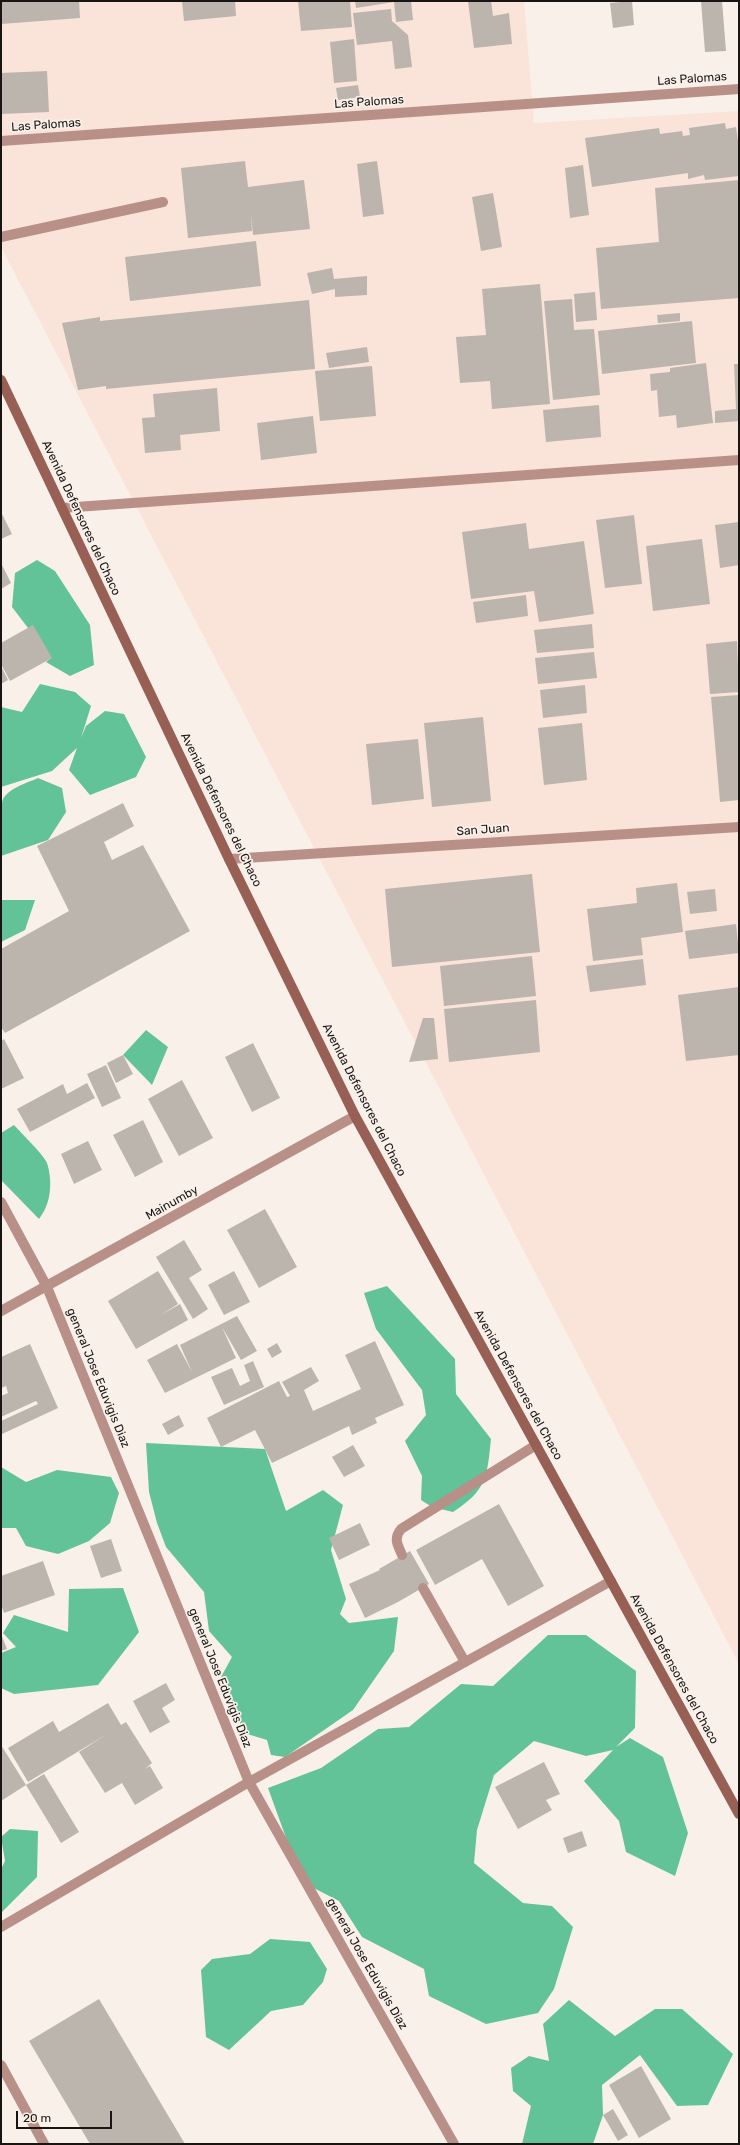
<!DOCTYPE html>
<style>
body{margin:0}
#map{position:relative;width:740px;height:2145px;overflow:hidden;background:#f9f0ea;font-family:Rubik,sans-serif}
canvas{display:block}
.frame{position:absolute;inset:0;border:2px solid #181513;pointer-events:none}
.scale{position:absolute;left:16px;top:2111px;width:96px;height:18px;box-sizing:border-box;border:2px solid #181513;border-top:0;padding-left:5px;font-size:12px;line-height:14px;white-space:nowrap;color:#181513;-webkit-text-stroke:3px #f9f0ea;paint-order:stroke}
</style>
<div id="map">
<canvas width="740" height="2145"></canvas>
<div class="frame"></div>
<div class="scale">20 m</div>
</div>
<script>
const c = document.querySelector('canvas').getContext('2d');
c.lineJoin = 'round';
function fill(path, color) {
  c.fillStyle = color;
  c.fill(path, 'evenodd');
}
function trace(path, color, width, dash) {
  c.strokeStyle = color;
  c.lineWidth = width;
  c.lineCap = dash ? 'butt' : 'round';
  c.setLineDash(dash || []);
  c.stroke(path);
}
function label(font, color, halo, rows, align = 'center') {
  c.font = font + ' Rubik,sans-serif';
  c.lineWidth = 3.5;
  c.setLineDash([]);
  c.textBaseline = 'middle';
  c.strokeStyle = halo;
  c.fillStyle = color;
  for (const [text, x, y, turn = 0] of rows) {
    c.save();
    c.translate(x, y);
    c.rotate((+turn || 0) * Math.PI / 180);
    c.textAlign = isNaN(turn) ? turn : align;
    if (halo) c.strokeText(text, 0, 0);
    c.fillText(text, 0, 0);
    c.restore();
  }
}
fill(new Path2D(`
 M1 1H524L534 123 739 111V1664L1 247Z`), '#fae3d8');
fill(new Path2D(`
 M37 560 55 571 90 625 94 665 70 676 46 662 51 658 12 607 15 573Z
 M40 684 75 692 91 706 81 738 86 726 105 711 124 714 146 757 136 777 90 795 69 770 77 748 52 771 1 787V707L22 712Z
 M38 778 62 788 66 812 48 840 1 856C1 845 0 807 3 799 9 788 27 783 38 778Z
 M1 900H35L25 930 1 942Z
 M146 1030 168 1047 152 1085 123 1055Z
 M14 1125C21 1133 44 1155 47 1163 53 1182 51 1204 39 1219L1 1180V1133Z
 M387 1286 455 1359 456 1394 491 1439C487 1477 487 1490 453 1512L432 1507 421 1500 422 1476 405 1441 426 1415 422 1390 376 1329 364 1293Z
 M146 1443 265 1449 286 1511 323 1490 343 1505 331 1550 346 1599 340 1614 349 1623 398 1617 394 1651 353 1710 285 1757 271 1755 267 1740 244 1733 221 1677 232 1657 209 1631 204 1592 166 1547 157 1523 149 1492Z
 M1 1467 26 1482 57 1470 111 1477 119 1493 110 1523 89 1541 58 1554 26 1546 16 1528H1Z
 M123 1588 139 1632 98 1685 14 1694 1 1688V1653L16 1647 3 1633 14 1615 68 1632 69 1589Z
 M548 1635H586L636 1671 635 1728 616 1747 630 1738 663 1757 688 1833 675 1876 626 1852 619 1821 584 1781 613 1750 586 1756 534 1741 494 1775 477 1830 474 1863 523 1903 552 1906 573 1927 554 1989 538 2013 486 2024 429 1996 424 1969 362 1937 339 1901 302 1882 268 1788 321 1768 378 1729 409 1727 461 1684 493 1686Z
 M10 1829 38 1831 37 1877 1 1913V1869L5 1861 1 1837Z
 M270 1939 310 1942 327 1969 323 1982 303 2005 271 2011 229 2050 206 2037 201 1970 212 1959 250 1954Z
 M569 2000 615 2036 655 2009H682L733 2054 708 2105 677 2106 640 2055 602 2085 603 2115 593 2144H522L531 2106 513 2091 511 2068 529 2056 549 2061 543 2024Z`), '#62c399');
fill(new Path2D(`
 M1 1H79L80 18 1 24Z
 M182 1H235L236 16 184 21Z
 M298 1H350L352 27 301 31Z
 M355 1H411L413 20 396 22 394 2 356 8Z
 M468 1H491L493 16 509 13 512 44 474 48Z
 M632 1 634 25 613 28 610 3Z
 M701 1H722L726 51 705 52Z
 M391 9 392 21 408 35 412 67 395 69 392 41 357 45 353 13Z
 M354 39 357 81 334 83 330 42Z
 M47 71 49 112 1 114V73Z
 M358 85 360 97 338 100 336 88Z
 M725 123 726 129 736 127 739 148V176L705 180 704 175 688 179V173L592 187 585 138 659 128 660 134 682 131 683 136 690 135 689 128Z
 M245 161 248 187 304 180 310 229 253 235 251 213 252 231 188 238 181 168Z
 M377 161 384 214 363 217 357 164Z
 M583 165 589 215 570 218 565 168Z
 M739 180V298L601 309 596 248 659 242 655 188Z
 M493 193 502 247 481 251 472 197Z
 M256 241 261 286 130 301 125 257Z
 M332 268 334 279 367 276V295L335 297V289L312 294 307 273Z
 M540 284 550 404 492 409 490 381 460 383 456 337 486 335 482 289Z
 M595 292 597 320 576 322 574 294Z
 M572 299 574 330 594 329 600 395 553 400 544 301Z
 M309 300 315 369 106 389V386L78 390 62 323 100 317V321Z
 M680 313V321L658 323 657 315Z
 M692 321 696 363 602 374 598 331Z
 M367 347 369 362 329 368 326 353Z
 M706 363 713 423 677 428 676 415 659 417 657 390 651 391 650 374 670 372V368Z
 M734 364H739V421L715 423V411L736 409Z
 M372 366 376 416 320 421 315 371Z
 M217 388 220 431 180 435 181 450 145 453 142 418 155 417 153 394Z
 M599 405 601 437 546 442 543 410Z
 M313 416 317 453 261 460 257 423Z
 M1 512 12 534 1 539Z
 M634 515 642 584 605 588 596 520Z
 M739 522V565L720 568 715 525Z
 M526 523 529 549 584 541 594 614 539 622 534 591 471 599 462 532Z
 M702 539 710 604 653 611 646 546Z
 M1 563 11 583 1 589Z
 M526 595 528 616 476 623 473 602Z
 M592 624 594 648 537 653 534 630Z
 M33 625 52 658 10 681 1 664V643Z
 M737 641 739 692 710 694 706 644Z
 M594 652 597 678 538 684 535 658Z
 M1 666 8 680 1 684Z
 M585 685 587 713 543 718 540 690Z
 M739 695V800L720 802 711 697Z
 M483 717 491 801 432 807 424 723Z
 M582 723 587 780 544 785 538 728Z
 M418 739 424 799 372 805 366 744Z
 M123 803 134 826 104 842 112 860 143 845 190 931 5 1033 1 1027V949L69 911 37 846Z
 M532 874 540 952 392 967 385 889Z
 M677 883 683 932 641 938 643 955 593 961 587 909 637 903 636 888Z
 M715 889 717 911 690 914 687 892Z
 M736 924 739 953 689 959 685 931Z
 M532 956 536 996 444 1006 440 966Z
 M643 959 646 985 590 992 586 966Z
 M739 987V1055L686 1061 678 995Z
 M536 1000 540 1052 449 1062 444 1009Z
 M423 1018H434L438 1059 409 1062Z
 M4 1039 24 1078 1 1089V1041Z
 M253 1043 280 1098 252 1112 225 1057Z
 M123 1055 133 1074 116 1083 107 1063Z
 M106 1065 121 1098 102 1107 87 1074Z
 M182 1080 213 1138 179 1156 148 1099Z
 M87 1083 95 1098 30 1132 17 1109 63 1084 67 1094Z
 M143 1120 163 1162 135 1177 113 1135Z
 M88 1141 102 1170 74 1184 61 1154Z
 M265 1209 297 1267 259 1288 227 1230Z
 M184 1240 202 1270 189 1278 208 1309 193 1319 156 1257Z
 M158 1271 178 1304 161 1315 180 1304 188 1320 136 1349 108 1301Z
 M234 1271 250 1302 224 1315 208 1285Z
 M237 1316 257 1351 241 1360 222 1327 236 1358 165 1393 147 1360 177 1344 192 1372 180 1345Z
 M375 1341 404 1405 375 1418 377 1423 352 1435 349 1426 272 1463 255 1430 221 1447 207 1418 279 1381 287 1397 290 1396 282 1382 311 1367 319 1381 304 1390 313 1411 361 1389 345 1355Z
 M277 1343 282 1352 272 1358 267 1349Z
 M30 1344 58 1408 2 1434 1 1421 38 1404 36 1401 1 1417V1396L8 1393 6 1386 1 1388V1357Z
 M253 1361 264 1387 224 1405 211 1377 232 1368 240 1386 250 1381 244 1365Z
 M179 1415 184 1426 168 1435 162 1424Z
 M353 1445 365 1466 344 1477 332 1457Z
 M499 1504 544 1586 508 1606 482 1559 435 1585 416 1550Z
 M360 1523 370 1545 339 1560 329 1538Z
 M111 1539 122 1571 101 1578 90 1546Z
 M410 1551 429 1584 398 1602 365 1618 349 1584 380 1570 379 1569Z
 M43 1561 55 1595 4 1613 1 1604V1576Z
 M1 1634 7 1649 1 1651Z
 M166 1683 175 1700 162 1708 170 1722 150 1733 133 1701Z
 M108 1703 121 1725 126 1722 152 1763 145 1769 150 1766 163 1788 135 1805 122 1783 105 1793 79 1752 107 1734 28 1782 8 1748 53 1721 59 1732Z
 M1 1745 26 1785 1 1801Z
 M544 1762 560 1794 546 1800 552 1810 518 1829 495 1787Z
 M44 1774 79 1832 61 1843 26 1785Z
 M582 1831 587 1846 568 1853 563 1838Z
 M99 1999 185 2144H90L29 2041Z
 M641 2066 671 2119 639 2138 609 2085Z
 M613 2109 628 2135 618 2141 603 2115Z`), '#bcb5ad');
trace(new Path2D(`
 M1 237 163 202
 M402 1555C398 1545 393 1539 401 1529L536 1445
 M423 1588 465 1662`), '#b89087', 10);
trace(new Path2D(`
 M1 141 739 89
 M62 508 739 460
 M229 859 739 827
 M1 1202 47 1287 249 1782 454 2144
 M1 1311 355 1116
 M1 1927 249 1782 611 1581
 M1 2065 44 2144`), '#b89087', 10);
trace(new Path2D(`
 M1 380 229 859 355 1116 739 1814`), '#986054', 10);
label('12px', '#181513', '#f9f0ea', [
 ["Las Palomas",692,79,-4],
 ["Las Palomas",369,102,-4],
 ["Las Palomas",46,125,-4],
 ["Avenida Defensores del Chaco",81,518,65],
 ["Avenida Defensores del Chaco",221,810,64],
 ["San Juan",483,830,-4],
 ["Avenida Defensores del Chaco",364,1100,63],
 ["Mainumby",172,1203,-29],
 ["general Jose Eduvigis Diaz",98,1378,68],
 ["Avenida Defensores del Chaco",518,1385,61],
 ["Avenida Defensores del Chaco",674,1669,61],
 ["general Jose Eduvigis Diaz",220,1678,68],
 ["general Jose Eduvigis Diaz",367,1964,60]
]);
</script>
